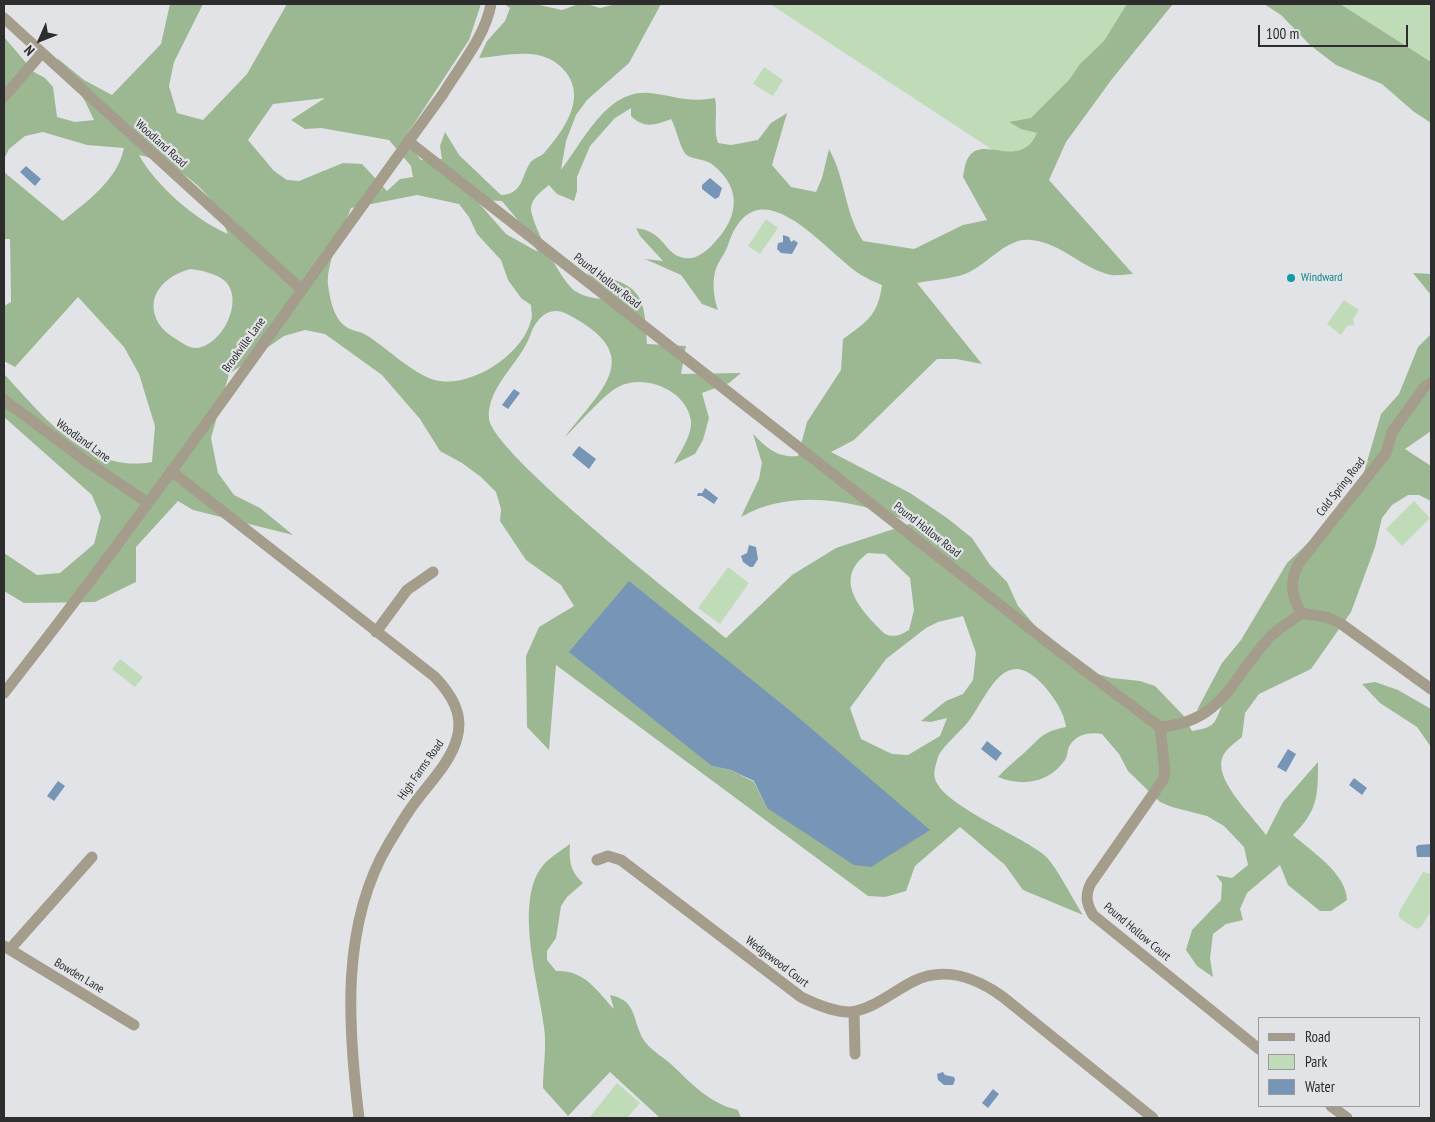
<!DOCTYPE html>
<style>
body{margin:0}
#map{position:relative;width:1435px;height:1122px;overflow:hidden;background:#e2e3e6;font-family:"PT Sans Narrow",sans-serif}
canvas{display:block}
.frame{position:absolute;inset:0;border:5px solid #2d2d2e;pointer-events:none}
.legend{position:absolute;left:1258px;top:1017px;width:162px;height:90px;box-sizing:border-box;background:#e2e3e6;border:1px solid #9a9a9c;margin:0;padding:6px 9px;list-style:none;font-size:15px;color:#2d2d2e}
.legend li{display:flex;align-items:center;gap:10px;height:25px}
.legend b{width:25px;border:1px solid #9a9a9c}
.north{position:absolute;left:15px;top:15px;width:50px;height:50px;-webkit-text-stroke:4px #e2e3e6;paint-order:stroke;rotate:226deg;font-size:14px;font-weight:700;line-height:20px;text-align:center;color:#2d2d2e}
.north::after{content:'';display:block;margin:auto;width:18px;height:22px;background:#2d2d2e;clip-path:polygon(50% 0,100% 100%,50% 72%,0 100%)}
.scale{position:absolute;left:1258px;top:25px;width:150px;height:22px;box-sizing:border-box;border:2px solid #2d2d2e;border-top:0;padding-left:6px;font-size:15px;line-height:18px;white-space:nowrap;color:#2d2d2e;-webkit-text-stroke:4px #e2e3e6;paint-order:stroke}
</style>
<div id="map">
<canvas width="1435" height="1122"></canvas>
<div class="frame"></div>
<ul class="legend">
<li><b style="height:6px;background:#a59d8b"></b>Road</li>
<li><b style="height:14px;background:#c0dbb8"></b>Park</li>
<li><b style="height:14px;background:#7795b7"></b>Water</li>
</ul>
<div class="north">N</div>
<div class="scale">100 m</div>
</div>
<script>
const c = document.querySelector('canvas').getContext('2d');
c.lineJoin = 'round';
function fill(path, color) {
  c.fillStyle = color;
  c.fill(path, 'evenodd');
}
function trace(path, color, width, dash) {
  c.strokeStyle = color;
  c.lineWidth = width;
  c.lineCap = dash ? 'butt' : 'round';
  c.setLineDash(dash || []);
  c.stroke(path);
}
function label(font, color, halo, rows, align = 'center') {
  c.font = font + ' "PT Sans Narrow",sans-serif';
  c.lineWidth = 4.5;
  c.setLineDash([]);
  c.textBaseline = 'middle';
  c.strokeStyle = halo;
  c.fillStyle = color;
  for (const [text, x, y, turn = 0] of rows) {
    c.save();
    c.translate(x, y);
    c.rotate((+turn || 0) * Math.PI / 180);
    c.textAlign = isNaN(turn) ? turn : align;
    if (halo) c.strokeText(text, 0, 0);
    c.fillText(text, 0, 0);
    c.restore();
  }
}
fill(new Path2D(`
 M770 4H1149L1034 177Z
 M1286 4H1431V88Z
 M764 67 783 80 773 96 753 84Z
 M766 219 778 228 760 254 748 246Z
 M1344 300 1359 310 1353 319 1354 325 1347 326 1341 335 1327 324Z
 M1414 501 1430 518 1402 546 1386 529Z
 M728 567 749 583 720 624 698 608Z
 M120 659 143 677 135 687 112 669Z
 M1423 872 1431 874V911L1421 927 1416 929 1399 918V912Z
 M617 1083 640 1103 627 1118H589Z`), '#c0dbb8');
fill(new Path2D(`
 M170 4H203L174 62 169 86 177 113 203 120 247 74 287 4H481L469 40 404 139 421 160 442 159 440 146 445 132 459 155 501 195C523 194 521 177 530 163 533 158 541 157 545 152 566 128 590 93 560 66 538 46 505 56 479 58L487 41 505 21 510 8 504 4H535L562 10 576 5 587 4 600 8 616 4H661L629 63 587 100 576 115 566 141 561 170C583 142 607 88 650 93 676 96 687 103 715 98 718 113 713 129 718 143L731 145 758 140 771 123 787 113 772 165 791 187 816 192 822 178 829 149C846 179 844 212 863 241L914 249 963 225 987 220 963 177C964 171 965 163 968 158 982 133 1020 172 1037 133L1021 129 1009 122 1031 118 1069 80 1080 64 1104 41 1127 4H1173L1112 79 1066 142 1049 180 1133 274C1126 274 1118 276 1111 275 1081 268 1062 243 1031 240 1006 237 988 265 965 274 951 279 932 280 917 283L982 364 956 359H937L854 440 831 452 910 493 947 518 972 538 990 565 1007 582 1018 606 1071 667 1112 678 1140 681 1155 686 1183 715 1192 731C1214 727 1214 726 1222 705L1197 710 1222 663 1241 640 1287 563 1357 496 1381 414 1399 394 1418 347 1431 334V431L1405 449 1431 466V501L1419 495H1408L1392 505 1382 518 1375 547 1351 612 1311 669 1259 694 1245 713 1242 737C1236 742 1226 749 1223 756 1212 779 1254 817 1266 835L1283 802 1318 762C1318 795 1318 811 1293 835 1312 852 1346 873 1347 900L1331 911H1320L1288 885 1280 865 1247 893 1240 909 1243 920 1226 924 1213 934 1210 958 1213 977 1197 966 1186 950 1192 930 1221 900 1222 883 1216 875 1232 878 1248 865 1244 847 1224 826 1207 816 1172 807 1160 802 1128 771 1119 754 1102 734C1090 732 1077 734 1070 745 1067 749 1068 756 1065 760 1049 783 1022 787 998 777 1006 768 1015 761 1024 753 1041 738 1041 732 1066 727 1064 712 1055 699 1045 687 1005 641 989 694 968 722 960 732 942 747 938 757 936 764 933 772 935 779 944 806 1018 834 1043 854 1055 863 1073 900 1083 915L1023 890 1005 865 960 827 915 866 906 891 885 897 868 896 556 665 549 750 527 727 526 656 539 627 574 606 561 585 526 560 500 521 501 509 496 492 481 477 462 463 440 451 420 419 382 375 325 334 305 330 284 336 229 374 211 438 218 473 234 495 260 508 293 535 193 510 178 501 136 547V582L95 602 24 603 4 591V553L37 575 60 573 94 544 101 517 92 495 4 417V374C43 416 88 474 152 462L155 426 139 374 124 347 78 297 15 367 4 361V306L11 302 10 239H4V172L63 221C88 200 117 181 124 148L87 145 43 132 25 136 9 149 4 159V37L34 72 45 78 53 87 57 117 75 122 94 120 85 101 57 58 84 80 112 95 161 44ZM325 98 291 120 305 129 321 128 389 140 411 166 413 177 400 179 387 191 362 164 343 163 299 181 287 180 274 171 248 140 273 104ZM631 108V116C644 129 655 125 671 119 677 129 680 151 688 156 696 160 706 159 713 165 743 189 738 218 714 243 707 251 696 260 685 258 663 255 667 232 636 228L640 236 663 261 645 259 681 275 702 304 718 310C714 299 712 284 715 272 717 263 725 254 728 245 757 160 824 251 861 275 868 279 875 282 882 285 878 315 867 322 843 339L841 370 807 422 798 456C777 458 767 448 753 434L762 463 759 479 741 517C793 487 860 501 912 523L836 548 792 575 726 638C688 606 494 455 489 419 486 388 520 363 530 336 536 318 550 304 569 315 646 356 603 387 565 437 579 424 603 395 618 387 644 373 687 390 691 421 692 436 680 452 674 464L695 454 703 440 709 418 702 393 729 383 741 373 681 374 686 346 647 344C645 290 639 285 587 272L601 299C592 298 583 296 575 291 562 282 532 225 531 209 531 198 542 191 549 185L557 194 574 201 577 191V177L590 146 615 118ZM139 155C169 161 201 182 217 209 222 216 224 226 228 234 197 221 155 185 139 155ZM417 195 459 204 469 217 477 234 501 260 508 280 521 298 531 305C531 310 533 316 531 320 523 354 474 386 440 381 418 379 385 346 366 335 360 331 351 331 345 326 333 317 330 298 328 285 326 263 343 229 351 208ZM476 200 502 201 517 219 538 252 506 234ZM191 269C202 271 217 273 226 282 244 302 222 346 196 348 189 348 182 343 176 339 169 335 163 330 159 324 143 297 165 275 191 269ZM868 553 885 554 910 578 914 610 909 630C901 635 894 638 885 634 861 611 831 579 868 553ZM963 616 976 653 973 680 963 694 946 701 921 721 931 722 947 718 940 736 908 755 892 754 861 739 850 708 886 659 926 628 938 622ZM793 713 767 808 754 782 731 770 712 766Z
 M1264 4H1340L1431 62V123L1413 111 1382 84 1336 65 1310 45 1281 15Z
 M1413 273 1431 274V295Z
 M1375 682 1398 690 1431 709V747L1417 727 1380 703 1362 684Z
 M570 844C569 861 570 871 583 883L567 897 561 906 556 938 547 951V960L556 971C585 970 595 989 614 1009L610 995C640 1001 631 1024 646 1043 653 1052 665 1058 673 1066 693 1085 709 1103 738 1110L741 1118H660L610 1072 568 1116 543 1088C543 1068 547 1046 544 1027 539 984 512 898 545 863 552 856 562 850 570 844Z`), '#9bb892');
fill(new Path2D(`
 M26 166 41 179 35 186 20 172Z
 M710 178 722 188 719 197 715 199 702 189V185Z
 M783 235 789 237 791 242 794 240 798 243 792 254 781 253 777 249 778 243 783 242Z
 M514 389 520 393 508 409 502 405Z
 M579 446 596 459 589 469 572 455Z
 M705 488 718 498 714 504 702 496H697L698 493H702Z
 M749 545 756 547 758 559 753 567H750L743 562 741 556 747 553Z
 M629 581 793 713 930 830 871 867 854 865 767 808 754 781 731 770 712 766 569 652Z
 M987 741 1002 753 996 761 981 749Z
 M1288 749 1296 754 1286 772 1277 767Z
 M1354 778 1367 788 1362 795 1349 785Z
 M58 781 65 786 54 801 47 796Z
 M1431 844V857H1417L1416 847 1418 845Z
 M943 1072 945 1075 954 1077 955 1080 953 1085H944L938 1080 937 1074Z
 M993 1089 999 1094 988 1108 982 1103Z`), '#7795b7');
trace(new Path2D(`
 M4 18 301 289
 M4 97 41 54
 M408 141 1060 652 1160 727C1222 722 1231 680 1268 639 1278 628 1290 623 1301 613L1326 617 1340 623 1431 689
 M4 400 86 461 148 503
 M171 471 435 677C451 694 464 714 457 738 450 765 424 788 409 811 402 821 396 832 389 843 340 925 348 1027 359 1118
 M1301 613C1291 594 1289 582 1299 563L1386 453 1392 432 1426 385 1431 383
 M376 632 407 590 433 572
 M4 693C157 499 297 294 443 94 460 66 485 37 491 4
 M1160 727 1165 772 1163 780 1091 883C1085 895 1086 903 1093 915L1259 1049
 M597 860 608 856 621 860 801 997C815 1004 841 1015 856 1011 877 1006 894 991 914 981 945 966 977 978 1003 997L1153 1118
 M4 946 134 1025
 M10 949 92 857
 M854 1012 855 1054
 M1331 1106 1347 1118`), '#a59d8b', 11);
for (const [x, y, r, color] of [
 [1291,278,5,"#0f9aa8"]
]) {
  const dot = new Path2D();
  dot.arc(x, y, r, 0, 2 * Math.PI);
  c.fillStyle = color;
  c.fill(dot);
  trace(dot, '#e2e3e6', 2);
}
label('12px', '#2d2d2e', '#e2e3e6', [
 ["Woodland Road",161,144,42],
 ["Pound Hollow Road",607,281,38],
 ["Brookville Lane",244,345,-54],
 ["Woodland Lane",83,441,36],
 ["Cold Spring Road",1341,487,-52],
 ["Pound Hollow Road",927,530,38],
 ["High Farms Road",421,770,-55],
 ["Pound Hollow Court",1137,932,40],
 ["Wedgewood Court",777,962,37],
 ["Bowden Lane",79,976,31]
]);
label('12px', '#0d838f', '#e2e3e6', [
 ["Windward",1301,278]
], 'left');
</script>
